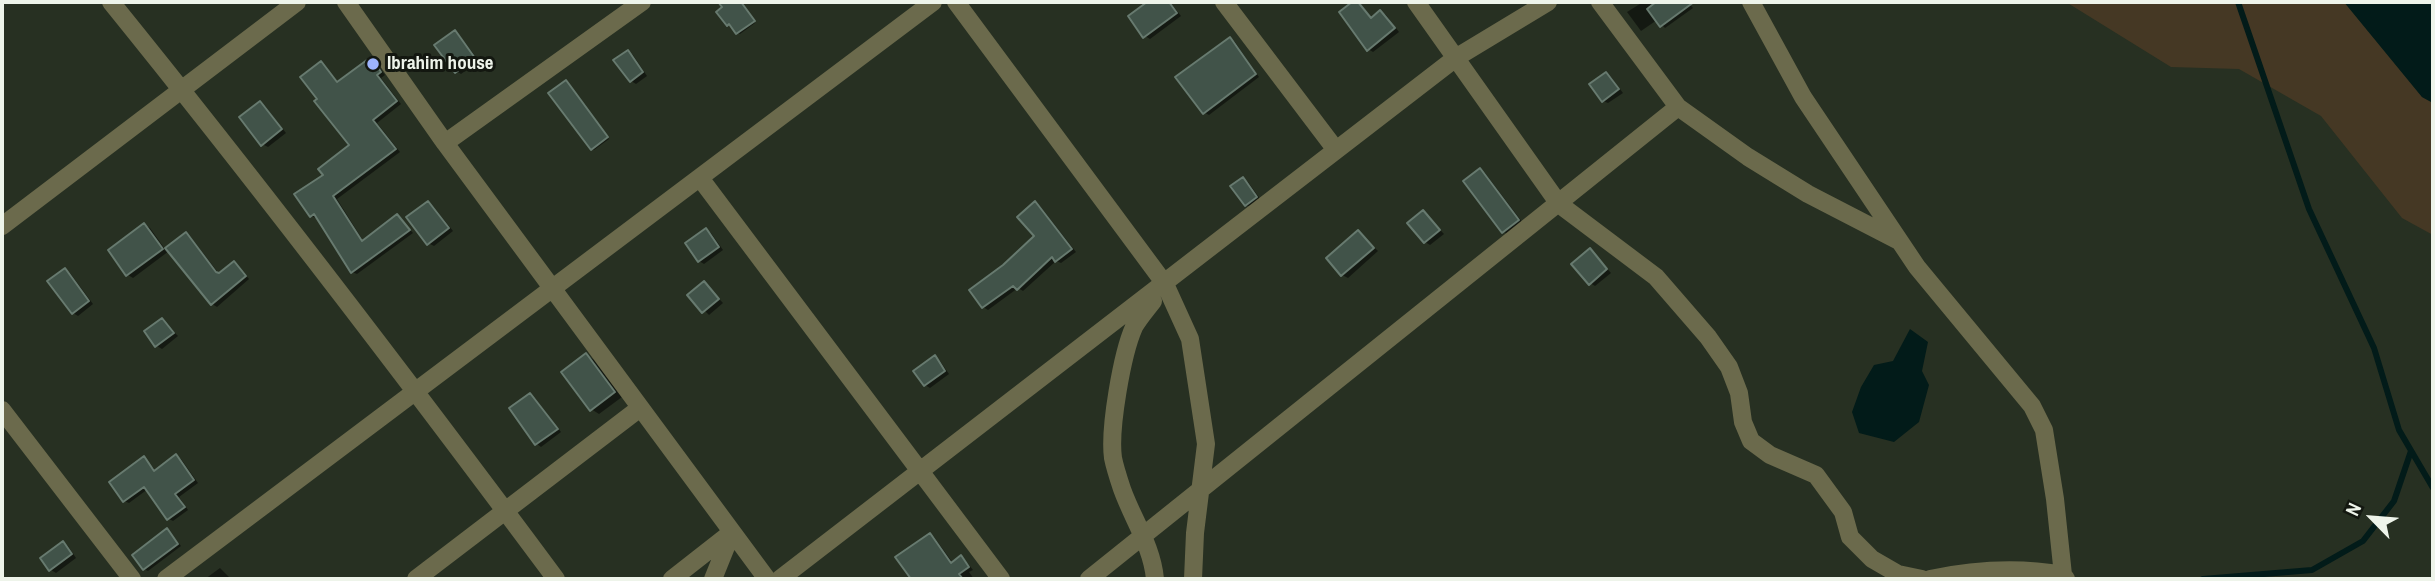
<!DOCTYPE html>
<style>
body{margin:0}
#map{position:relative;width:2435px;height:581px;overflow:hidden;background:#273022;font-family:"Archivo Narrow",sans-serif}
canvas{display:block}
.frame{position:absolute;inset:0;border:4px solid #eef4ea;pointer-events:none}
.north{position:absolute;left:2337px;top:483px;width:70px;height:70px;-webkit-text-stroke:5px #131710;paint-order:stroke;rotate:295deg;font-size:19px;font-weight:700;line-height:28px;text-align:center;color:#eef4ea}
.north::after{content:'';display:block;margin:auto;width:24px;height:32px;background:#eef4ea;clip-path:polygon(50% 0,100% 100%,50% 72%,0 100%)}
</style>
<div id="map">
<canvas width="2435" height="581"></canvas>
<div class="frame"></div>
<div class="north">N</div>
</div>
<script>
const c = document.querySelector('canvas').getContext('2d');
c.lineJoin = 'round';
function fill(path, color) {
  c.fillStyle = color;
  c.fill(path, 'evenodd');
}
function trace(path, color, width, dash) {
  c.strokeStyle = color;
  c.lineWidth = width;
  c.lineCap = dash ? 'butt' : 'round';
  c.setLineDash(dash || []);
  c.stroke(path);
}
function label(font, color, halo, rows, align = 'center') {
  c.font = font + ' "Archivo Narrow",sans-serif';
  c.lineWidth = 6;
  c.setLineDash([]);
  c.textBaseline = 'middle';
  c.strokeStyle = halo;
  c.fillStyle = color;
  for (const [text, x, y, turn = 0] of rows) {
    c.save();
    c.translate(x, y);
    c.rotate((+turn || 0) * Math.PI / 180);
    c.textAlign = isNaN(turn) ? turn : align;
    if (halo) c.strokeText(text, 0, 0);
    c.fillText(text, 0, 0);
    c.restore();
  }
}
fill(new Path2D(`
 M2066 2H2344L2422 97 2433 103V235L2402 218 2321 116 2239 69 2171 67Z`), '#453824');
fill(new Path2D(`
 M2344 2H2433V103L2422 97Z
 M1910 329 1928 342 1922 371 1929 385 1919 422 1894 442 1859 433 1852 412 1861 387 1874 365 1893 361Z`), '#021b19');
fill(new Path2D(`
 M720 2H740L755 23 740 34 738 33 732 24 728 25 725 8Z
 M1150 2H1170L1181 16 1150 39 1145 36 1130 17Z
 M1355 2 1361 4 1372 18 1381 12 1386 15 1399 32 1373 52 1368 49 1341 12Z
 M1643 2H1688L1693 8 1665 28 1657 20 1641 31 1627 12Z
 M455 33 460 36 479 61 461 74 456 71Z
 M1230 39 1235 42 1259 77 1209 115 1205 113Z
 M628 52 633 55 647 76 636 84 631 81Z
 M371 59 375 62 385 75 381 78 401 104 377 123 400 152 337 199 364 242 397 216 413 233 357 274 352 272 318 217 316 218 311 216 325 175 351 145 319 99 321 63 339 83Z
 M1606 74 1611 77 1623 93 1608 103 1603 101Z
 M567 82 609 139 594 150 592 149Z
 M260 103 265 106 286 133 268 147 262 144Z
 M1480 170 1485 173 1523 223 1509 235 1504 232 1466 182Z
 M1243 179 1248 182 1261 200 1251 208 1246 205Z
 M428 203 433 206 453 231 434 246 428 243Z
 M1035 203 1040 206 1076 252 1061 263 1056 261 1023 291 1018 288 988 310 983 307 1004 267 1036 236Z
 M1423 212 1444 234 1430 245 1425 242Z
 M145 225 150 228 165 249 186 234 190 236 220 275 235 263 249 279 217 307 212 304 169 251 133 278 128 275Z
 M706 230 711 233 723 250 704 264 699 261Z
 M1358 232 1378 251 1348 278 1342 275Z
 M1590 250 1611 273 1595 286 1590 283Z
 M65 270 70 273 93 304 78 316 73 313Z
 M704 283 723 303 709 315 690 296Z
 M162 320 178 336 162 349 157 346Z
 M586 355 594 360 622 397 599 414 591 409Z
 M935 358 940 361 949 374 930 388 925 385Z
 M530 395 535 398 561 432 541 447 537 444Z
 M176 457 181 459 198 483 179 497 188 510 173 521 169 519 148 489 129 503 124 501 144 458 156 471Z
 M167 530 181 546 148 571 144 569Z
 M930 535 934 537 953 563 961 557 965 560 973 570 969 572 974 579H913L898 558Z
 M63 543 68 546 76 558 56 573 51 570Z
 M220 568 231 579H205Z`), '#0007');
trace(new Path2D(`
 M2238 2 2309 209 2374 348 2399 430 2433 488
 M2203 579 2312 570 2363 541 2394 501 2411 451`), '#021b19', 6);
const building = new Path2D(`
 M718 2H741L755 21 736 34 729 24 727 26 716 12 722 7Z
 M1147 2H1169L1177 13 1143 38 1128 16Z
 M1352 2H1358L1371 18 1380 10 1395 28 1367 51 1339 12Z
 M1656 2H1694L1660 27 1647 9Z
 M455 30 475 58 455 73 434 45Z
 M1230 37 1256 74 1203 114 1175 77Z
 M628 50 643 72 630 82 613 60Z
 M371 57 381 72 377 75 397 101 373 120 396 149 333 196 362 241 397 214 410 230 351 273 314 214 310 217 294 194 323 175 318 169 349 145 314 101 317 99 300 77 321 61 337 82Z
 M1606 72 1619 89 1602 102 1589 84Z
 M566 80 608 137 591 150 548 93Z
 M260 101 282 129 261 146 239 117Z
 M1480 168 1519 220 1502 233 1463 181Z
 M1243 177 1257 197 1245 206 1230 186Z
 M428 201 449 228 427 245 406 217Z
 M1035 201 1072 249 1055 262 1052 257 1017 290 1013 286 982 308 969 290 1003 265 1034 236 1017 217Z
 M1423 210 1440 230 1424 243 1407 223Z
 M144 223 163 249 126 276 108 250Z
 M706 228 719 247 698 262 685 243Z
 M1358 230 1374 248 1341 276 1326 258Z
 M186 232 216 272 219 273 234 261 246 276 211 305 165 248Z
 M1590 248 1607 269 1589 285 1571 264Z
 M65 268 89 301 72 314 47 281Z
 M704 281 719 299 702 313 687 295Z
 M162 318 174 333 155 347 144 331Z
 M586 353 615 392 590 411 561 372Z
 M935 355 945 371 924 386 913 371Z
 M530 393 558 429 535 445 509 408Z
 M176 454 194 480 175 494 185 507 167 520 144 487 123 502 109 482 144 456 154 471Z
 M167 528 178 544 143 570 132 555Z
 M930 533 951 563 961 555 969 567 959 574 963 579H911L895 557Z
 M63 541 72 554 49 571 40 558Z`);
fill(building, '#415349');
trace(building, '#677a6f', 2);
trace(new Path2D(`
 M111 2C264 191 411 384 556 579
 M346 2 445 143 767 579
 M956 2 1165 284 1190 339 1206 444 1195 533 1193 579
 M1224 2 1336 150
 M1416 2 1559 204 1656 277 1708 337 1729 367 1739 393 1743 422 1751 441 1770 455 1816 475 1843 512 1850 537 1872 559 1898 574 1922 579
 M1751 2 1803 97 1917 267 2032 406 2044 430 2055 499 2063 575 2066 579
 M1678 107 1748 157 1808 194 1899 241
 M445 143 642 2
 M700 178 1001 579
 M2 226 297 2
 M1153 301C1147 309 1139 318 1134 327 1122 354 1109 429 1113 458 1115 468 1119 480 1122 489 1133 520 1152 546 1155 579
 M2 410 132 579
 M166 579 933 2
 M416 579 640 408
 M672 579 732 532
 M713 579 732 532
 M780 579 1457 57 1548 2
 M1089 579 1678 107 1600 2
 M1930 579C1973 570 2019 567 2063 575`), '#6b6a4c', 18);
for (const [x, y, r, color] of [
 [373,64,7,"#9db4fd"]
]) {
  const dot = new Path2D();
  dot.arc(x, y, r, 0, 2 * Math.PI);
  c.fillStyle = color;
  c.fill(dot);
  trace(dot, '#131710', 2.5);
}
label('bold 19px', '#eef4ea', '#131710', [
 ["Ibrahim house",387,64]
], 'left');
</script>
